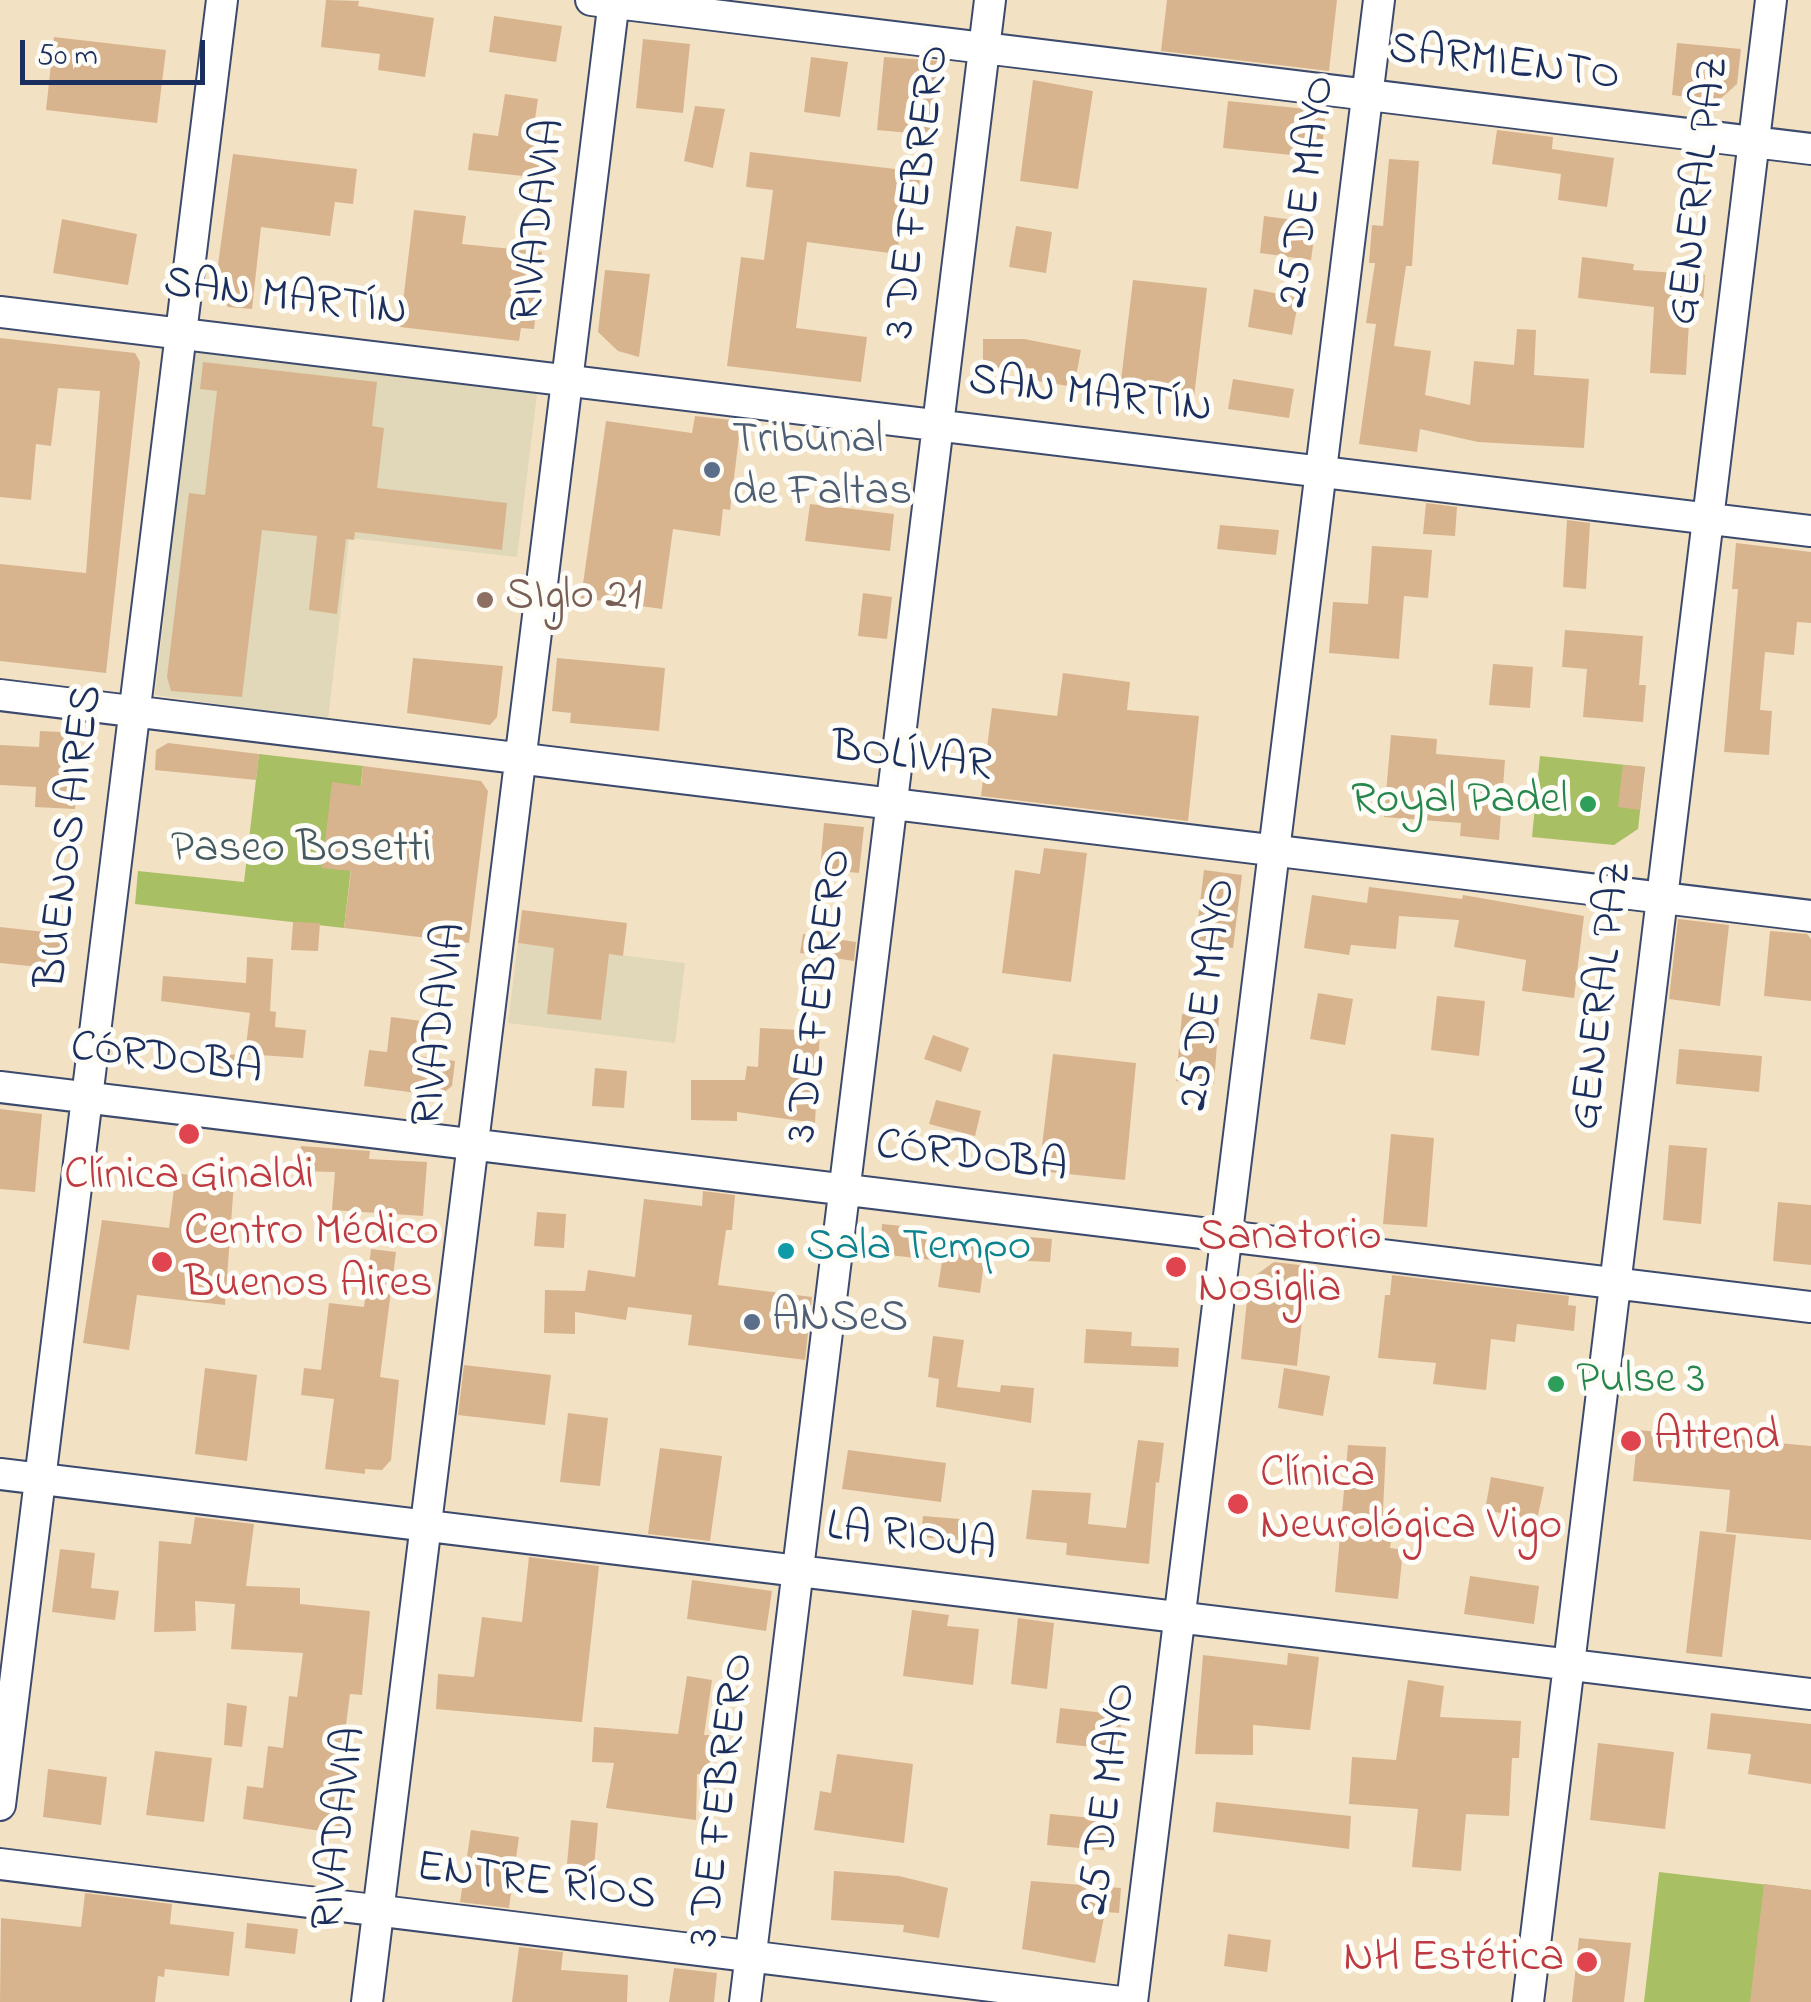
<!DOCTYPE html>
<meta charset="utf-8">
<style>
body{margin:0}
#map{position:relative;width:1811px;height:2002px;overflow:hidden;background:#f3e1c4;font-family:"Indie Flower",sans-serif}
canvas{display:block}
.scale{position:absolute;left:20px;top:40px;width:185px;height:45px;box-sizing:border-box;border:5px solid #1b2f5e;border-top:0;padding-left:12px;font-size:30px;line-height:35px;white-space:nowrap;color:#1b2f5e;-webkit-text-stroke:8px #fdfcf7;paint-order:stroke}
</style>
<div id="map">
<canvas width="1811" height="2002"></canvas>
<div class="scale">50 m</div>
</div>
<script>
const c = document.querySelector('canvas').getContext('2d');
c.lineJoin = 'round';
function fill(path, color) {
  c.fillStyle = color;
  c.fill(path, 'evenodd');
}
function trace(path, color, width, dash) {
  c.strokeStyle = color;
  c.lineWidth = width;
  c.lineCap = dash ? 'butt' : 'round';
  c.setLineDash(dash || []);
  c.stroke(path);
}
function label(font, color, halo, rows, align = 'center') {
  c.font = font + ' "Indie Flower",sans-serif';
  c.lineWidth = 10;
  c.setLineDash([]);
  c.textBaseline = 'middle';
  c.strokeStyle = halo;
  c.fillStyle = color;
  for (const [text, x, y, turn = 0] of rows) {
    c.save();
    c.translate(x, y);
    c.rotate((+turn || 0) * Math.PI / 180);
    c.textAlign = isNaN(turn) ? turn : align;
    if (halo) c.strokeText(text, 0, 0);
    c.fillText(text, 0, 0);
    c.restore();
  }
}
fill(new Path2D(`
 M195 345 538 386 517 557 349 538 328 720 155 695Z
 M518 943 685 963 675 1043 508 1023Z`), '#e0d8b8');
fill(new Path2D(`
 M259 754 363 766 344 928 135 904 138 871 244 882Z
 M1540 756 1645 767 1638 829 1614 845 1532 837Z
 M1659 1872 1811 1890V2002H1644Z`), '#a8bf64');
fill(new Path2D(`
 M326 0 359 1 358 6 434 18 425 77 378 70 380 54 321 47Z
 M1167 0H1337L1329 71 1161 51Z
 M494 16 562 26 556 62 489 52Z
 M54 37 166 50 157 123 46 110Z
 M643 39 690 44 683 113 636 108Z
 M1677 43 1741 49 1737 84 1718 101 1672 95Z
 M811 57 848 62 840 117 804 112Z
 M884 57 939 61 932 135 877 130Z
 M1033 80 1093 91 1078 189 1020 181Z
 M505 94 538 99 532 139 556 142 551 179 468 170 473 133 498 136Z
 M1228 101 1326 111 1321 158 1223 148Z
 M695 106 725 109 713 168 684 161Z
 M1497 130 1553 137 1552 149 1614 158 1607 207 1558 200 1561 174 1492 164Z
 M750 152 921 172 916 207 904 206 897 254 807 242 796 328 867 337 861 382 727 366 741 257 764 260 773 190 746 187Z
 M233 154 357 169 353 204 335 202 330 236 261 227 252 309 228 307 215 287Z
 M1389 159 1419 161 1412 266H1406L1394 346 1431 351 1425 395 1470 405 1474 361 1514 365 1517 329 1536 330 1534 375 1589 379 1584 448 1478 442 1420 429 1417 452 1359 444 1376 324 1366 323 1375 263H1369L1372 225 1383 226Z
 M414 210 466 216 462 244 542 252 534 329 521 328 519 341 400 327Z
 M1264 216 1316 223 1311 260 1260 253Z
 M62 219 137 234 128 285 53 273Z
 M1016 226 1052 232 1046 273 1009 267Z
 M1582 257 1634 264 1633 270 1705 275 1703 304H1690L1686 375 1650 373 1654 307 1578 298Z
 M605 270 650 274 639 357 618 351 598 332Z
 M1133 280 1207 288 1194 397 1120 389Z
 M1254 289 1299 298 1292 335 1248 327Z
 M0 338 135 353 140 362 106 673 0 661V564L86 573 100 391 58 388 51 446 36 444 31 500 0 497Z
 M983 339H1024L1081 350 1074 387 1032 380 1034 368H983Z
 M203 362 377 382 372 426 384 428 377 488 507 503 502 550 355 532 354 540 346 539 337 614 309 610 317 536 262 530 242 697 171 691 167 677 189 493 205 495 217 391 200 389Z
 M1233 379 1294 389 1289 418 1228 409Z
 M695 416 741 421 730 510 723 509 720 536 673 529 662 609 581 598 606 421 692 433Z
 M1426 503 1457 507 1455 536 1423 534Z
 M810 504 894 514 890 551 805 541Z
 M1567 520 1590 523 1586 589 1563 587Z
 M1220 525 1279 530 1276 555 1217 549Z
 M1736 543 1811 552V623L1797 622 1794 655 1765 652 1760 710 1772 711 1769 755 1724 752 1738 589H1732Z
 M1372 546 1432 550 1428 598 1404 596 1399 659 1329 653 1333 602 1368 604Z
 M863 593 892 597 887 639 858 636Z
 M1565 630 1643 636 1639 685H1646L1643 722 1583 717 1587 669 1562 667Z
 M413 658 503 666 497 717 490 725 407 713Z
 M557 658 665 668 659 731 570 723 571 713 552 711Z
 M1493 664 1533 667 1530 708 1489 705Z
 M1063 673 1130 682 1127 710 1199 716 1188 821 981 796 992 708 1057 716Z
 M40 731 80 733 75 809 35 807 36 787 0 785V745L39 747Z
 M1391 735 1437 739 1436 754 1505 760 1499 840 1460 836 1461 823 1384 817Z
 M168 743 259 754 256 780 155 770 156 750Z
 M1623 765 1645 767 1640 810 1618 807Z
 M363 766 481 781 488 791 469 943 344 928 351 871 322 868 332 782 361 786Z
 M824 823 864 827 859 873 820 869Z
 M1044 848 1087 853 1071 982 1002 973 1015 870 1040 874Z
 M1204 870 1242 875 1233 948 1195 943Z
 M1369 887 1462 899 1463 895 1584 916 1574 998 1522 991 1526 960 1454 947 1459 920 1399 916 1396 949 1351 945 1349 955 1304 948 1312 895 1367 903Z
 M522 910 627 923 623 956 609 954 601 1020 547 1014 554 948 518 943Z
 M1678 919 1729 925 1720 1006 1669 999Z
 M293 922 320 923 318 951 291 950Z
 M0 927 63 934 59 969 0 963Z
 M1770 931 1807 934 1811 939V1001L1764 996Z
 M803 934 856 942 854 961 800 953Z
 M247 957 273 959 270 1011 276 1012 275 1027 306 1030 303 1058 245 1054 250 1013 161 1001 163 976 246 983Z
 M1318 993 1353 999 1345 1045 1310 1039Z
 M1437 996 1485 1001 1479 1056 1431 1050Z
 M1182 1014 1219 1017 1214 1084 1176 1081Z
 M391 1017 422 1021 418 1056 455 1061 452 1086 439 1096 364 1086 369 1050 387 1052Z
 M760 1028 820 1031 815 1123 737 1112V1121L691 1120V1080H745L747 1066 758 1067Z
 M933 1035 969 1048 961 1072 924 1059Z
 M1679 1049 1762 1056 1759 1092 1676 1084Z
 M242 1054 243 1077 212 1078V1056Z
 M1053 1054 1136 1063 1125 1180 1039 1171Z
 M595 1068 627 1071 624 1108 592 1106Z
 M936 1100 981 1111 975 1136 929 1124Z
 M0 1109 42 1114 35 1192 0 1189Z
 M1391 1134 1434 1138 1427 1227 1383 1224Z
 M1669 1145 1707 1148 1701 1224 1663 1220Z
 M301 1146 370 1151 369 1159 427 1162 423 1216 332 1210 335 1172 300 1171Z
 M176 1173 234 1182 225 1305 137 1295 129 1350 83 1343 102 1220 169 1228Z
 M703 1191 735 1195 732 1230H726L718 1285 812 1297 805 1360 688 1345 692 1315 628 1307 626 1320 575 1312V1334L544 1333 545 1290 585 1291 588 1270 635 1277 644 1199 702 1206Z
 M1778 1202 1811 1205V1265L1773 1261Z
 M537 1212 566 1214 564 1248 534 1246Z
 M882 1224 923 1228 922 1239 986 1247 980 1293 938 1287 942 1261 880 1254Z
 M1029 1237 1052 1239 1050 1262 1028 1261Z
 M371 1249 396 1252 380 1377 399 1380 391 1460 382 1470 365 1469V1474L325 1469 334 1399 301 1395 304 1368 321 1370 329 1303 364 1307Z
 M1274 1262 1308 1266 1297 1366 1241 1359 1249 1280Z
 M1392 1275 1569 1296 1568 1305 1576 1306 1574 1331 1517 1324 1515 1342 1491 1339 1486 1390 1433 1384 1436 1363 1378 1358 1385 1295H1390Z
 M1086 1329 1132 1332 1131 1346 1179 1348 1178 1367 1084 1363Z
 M933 1336 964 1340 957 1387 1000 1392 1001 1385 1034 1388 1031 1423 936 1407 939 1379 928 1377Z
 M464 1365 551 1375 545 1425 458 1415Z
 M205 1368 257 1375 247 1461 195 1454Z
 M1284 1368 1330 1376 1323 1416 1278 1408Z
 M568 1413 608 1418 600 1486 560 1482Z
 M1638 1430 1811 1446V1540L1726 1532 1730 1490 1633 1481Z
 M1138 1440 1164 1443 1159 1483 1156 1482 1149 1564 1066 1555 1067 1543 1026 1539 1032 1490 1091 1493 1088 1524 1126 1528Z
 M1348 1445 1386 1447 1383 1511 1395 1512 1390 1548 1403 1550 1398 1599 1335 1592Z
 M660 1448 722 1456 710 1541 648 1534Z
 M848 1450 946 1463 941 1502 842 1489Z
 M1491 1477 1544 1487 1537 1520 1485 1510Z
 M923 1516 960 1519 958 1540 921 1537Z
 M195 1517 254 1524 246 1586 300 1588V1604L370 1611 362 1695 350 1694 342 1755 346 1756 341 1796 351 1797 347 1835 243 1819 247 1786 263 1788 268 1746 283 1748 289 1696 297 1697 303 1653 231 1649 235 1604 195 1601 196 1631 154 1632 159 1541 191 1544Z
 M1700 1531 1736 1535 1722 1657 1686 1653Z
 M60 1549 95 1553 91 1588 119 1591 115 1620 52 1612Z
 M529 1557 599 1566 582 1722 436 1709 438 1674 474 1677 482 1617 522 1622Z
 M1470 1576 1539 1586 1534 1624 1464 1614Z
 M692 1580 772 1591 766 1631 687 1619Z
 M912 1610 949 1615 947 1626 979 1629 973 1685 903 1676Z
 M1018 1618 1054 1623 1047 1689 1011 1684Z
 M1288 1653 1319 1657 1310 1730 1253 1725V1755L1195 1754 1203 1655 1287 1665Z
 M687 1676 712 1680 704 1735H711L709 1775 697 1774 696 1820 606 1808 614 1763 592 1762 594 1727 678 1734Z
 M1408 1680 1444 1686 1440 1717 1521 1721 1519 1758H1512L1509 1816 1466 1814 1461 1871 1412 1867 1418 1809 1349 1804 1352 1757 1396 1760Z
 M227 1703 247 1706 242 1747 224 1745Z
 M1060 1708 1122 1715 1118 1750 1056 1743Z
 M1711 1713 1811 1724V1784L1748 1774 1751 1754 1707 1749Z
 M1598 1743 1674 1752 1665 1829 1590 1820Z
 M155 1751 212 1758 204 1822 146 1815Z
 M837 1754 913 1764 904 1843 814 1830 820 1791 831 1793Z
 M48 1769 107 1777 101 1825 43 1817Z
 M1216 1802 1351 1816 1349 1849 1213 1832Z
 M1050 1814 1115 1820 1112 1851 1047 1845Z
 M571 1820 598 1823 593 1878 566 1875Z
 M471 1830 519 1837 509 1908 460 1902Z
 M834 1871 899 1876 948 1888 939 1938 903 1932 904 1925 831 1920Z
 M1031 1881 1121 1888 1119 1913 1105 1912 1095 1963 1022 1949Z
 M1764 1884 1811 1890V2002H1750Z
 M85 1893 172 1904 170 1924 234 1932 229 1976 165 1969 164 1977 158 1976 155 2002H0L1 1918 81 1927Z
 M247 1923 298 1929 295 1954 245 1948Z
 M1228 1934 1271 1940 1267 1972 1224 1966Z
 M1579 1938 1631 1943 1624 2002H1572Z
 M519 1947 563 1952 561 1970 628 1975 627 2002H512Z
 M674 1968 717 1973 714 2002H669Z`), '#d8b48e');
const minor = new Path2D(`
 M591 0 1811 149
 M0 312 1811 531
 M0 695 1811 916
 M0 1087 1811 1307
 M0 1474 1811 1694
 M0 1805 222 0
 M0 1864 1121 2002
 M367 2002 614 0
 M745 2002 990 0
 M1132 2002 1379 0
 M1528 2002 1771 0`);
trace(minor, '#3b4a6d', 34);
trace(minor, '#fff', 30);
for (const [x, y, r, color] of [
 [712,470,10,"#5c6f8a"],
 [485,600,10,"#8d6e63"],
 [1588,804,10,"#2e9e5b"],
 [189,1134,12,"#e0444e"],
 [786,1251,10,"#0f9aa8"],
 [162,1262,12,"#e0444e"],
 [1176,1267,12,"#e0444e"],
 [752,1322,10,"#5c6f8a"],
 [1556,1384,10,"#2e9e5b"],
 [1631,1441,12,"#e0444e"],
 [1238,1504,12,"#e0444e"],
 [1587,1962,12,"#e0444e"]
]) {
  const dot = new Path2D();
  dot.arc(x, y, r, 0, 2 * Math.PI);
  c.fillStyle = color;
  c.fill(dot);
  trace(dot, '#fdfcf7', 4);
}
label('45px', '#1b2f5e', '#fdfcf7', [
 ["SARMIENTO",1504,66,7],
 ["GENERAL PAZ",1702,191,-83],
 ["3 DE FEBRERO",921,192,-83],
 ["25 DE MAYO",1310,192,-83],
 ["RIVADAVIA",542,221,-83],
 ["SAN MARTÍN",285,301,7],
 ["SAN MARTÍN",1090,398,7],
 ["BOLÍVAR",911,760,7],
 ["BUENOS AIRES",73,837,-83],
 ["25 DE MAYO",1211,995,-83],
 ["3 DE FEBRERO",823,996,-83],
 ["GENERAL PAZ",1605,996,-83],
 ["RIVADAVIA",443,1025,-83],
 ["CÓRDOBA",166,1062,7],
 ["CÓRDOBA",971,1160,7],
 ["LA RIOJA",911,1540,7],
 ["25 DE MAYO",1111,1799,-83],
 ["3 DE FEBRERO",725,1800,-83],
 ["RIVADAVIA",343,1829,-83],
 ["ENTRE RÍOS",536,1885,7]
]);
label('45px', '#4e5e75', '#fdfcf7', [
 ["Tribunal",732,444],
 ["de Faltas",732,496],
 ["ANSeS",772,1322]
], 'left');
label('45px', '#785e54', '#fdfcf7', [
 ["SIglo 21",505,600]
], 'left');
label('45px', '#27864d', '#fdfcf7', [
 ["Royal Padel",1568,804],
 ["Pulse 3",1576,1384,"left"]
], 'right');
label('45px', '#455a60', '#fdfcf7', [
 ["Paseo Bosetti",301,853]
]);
label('45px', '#be3a42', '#fdfcf7', [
 ["Clínica Ginaldi",189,1180,"center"],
 ["Centro Médico",184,1236],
 ["Buenos Aires",184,1288],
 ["Sanatorio",1198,1241],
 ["Nosiglia",1198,1293],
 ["Attend",1654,1441],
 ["Clínica",1260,1478],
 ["Neurológica Vigo",1260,1530],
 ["NH Estética",1564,1962,"right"]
], 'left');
label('45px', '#0d838f', '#fdfcf7', [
 ["Sala Tempo",806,1251]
], 'left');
</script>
